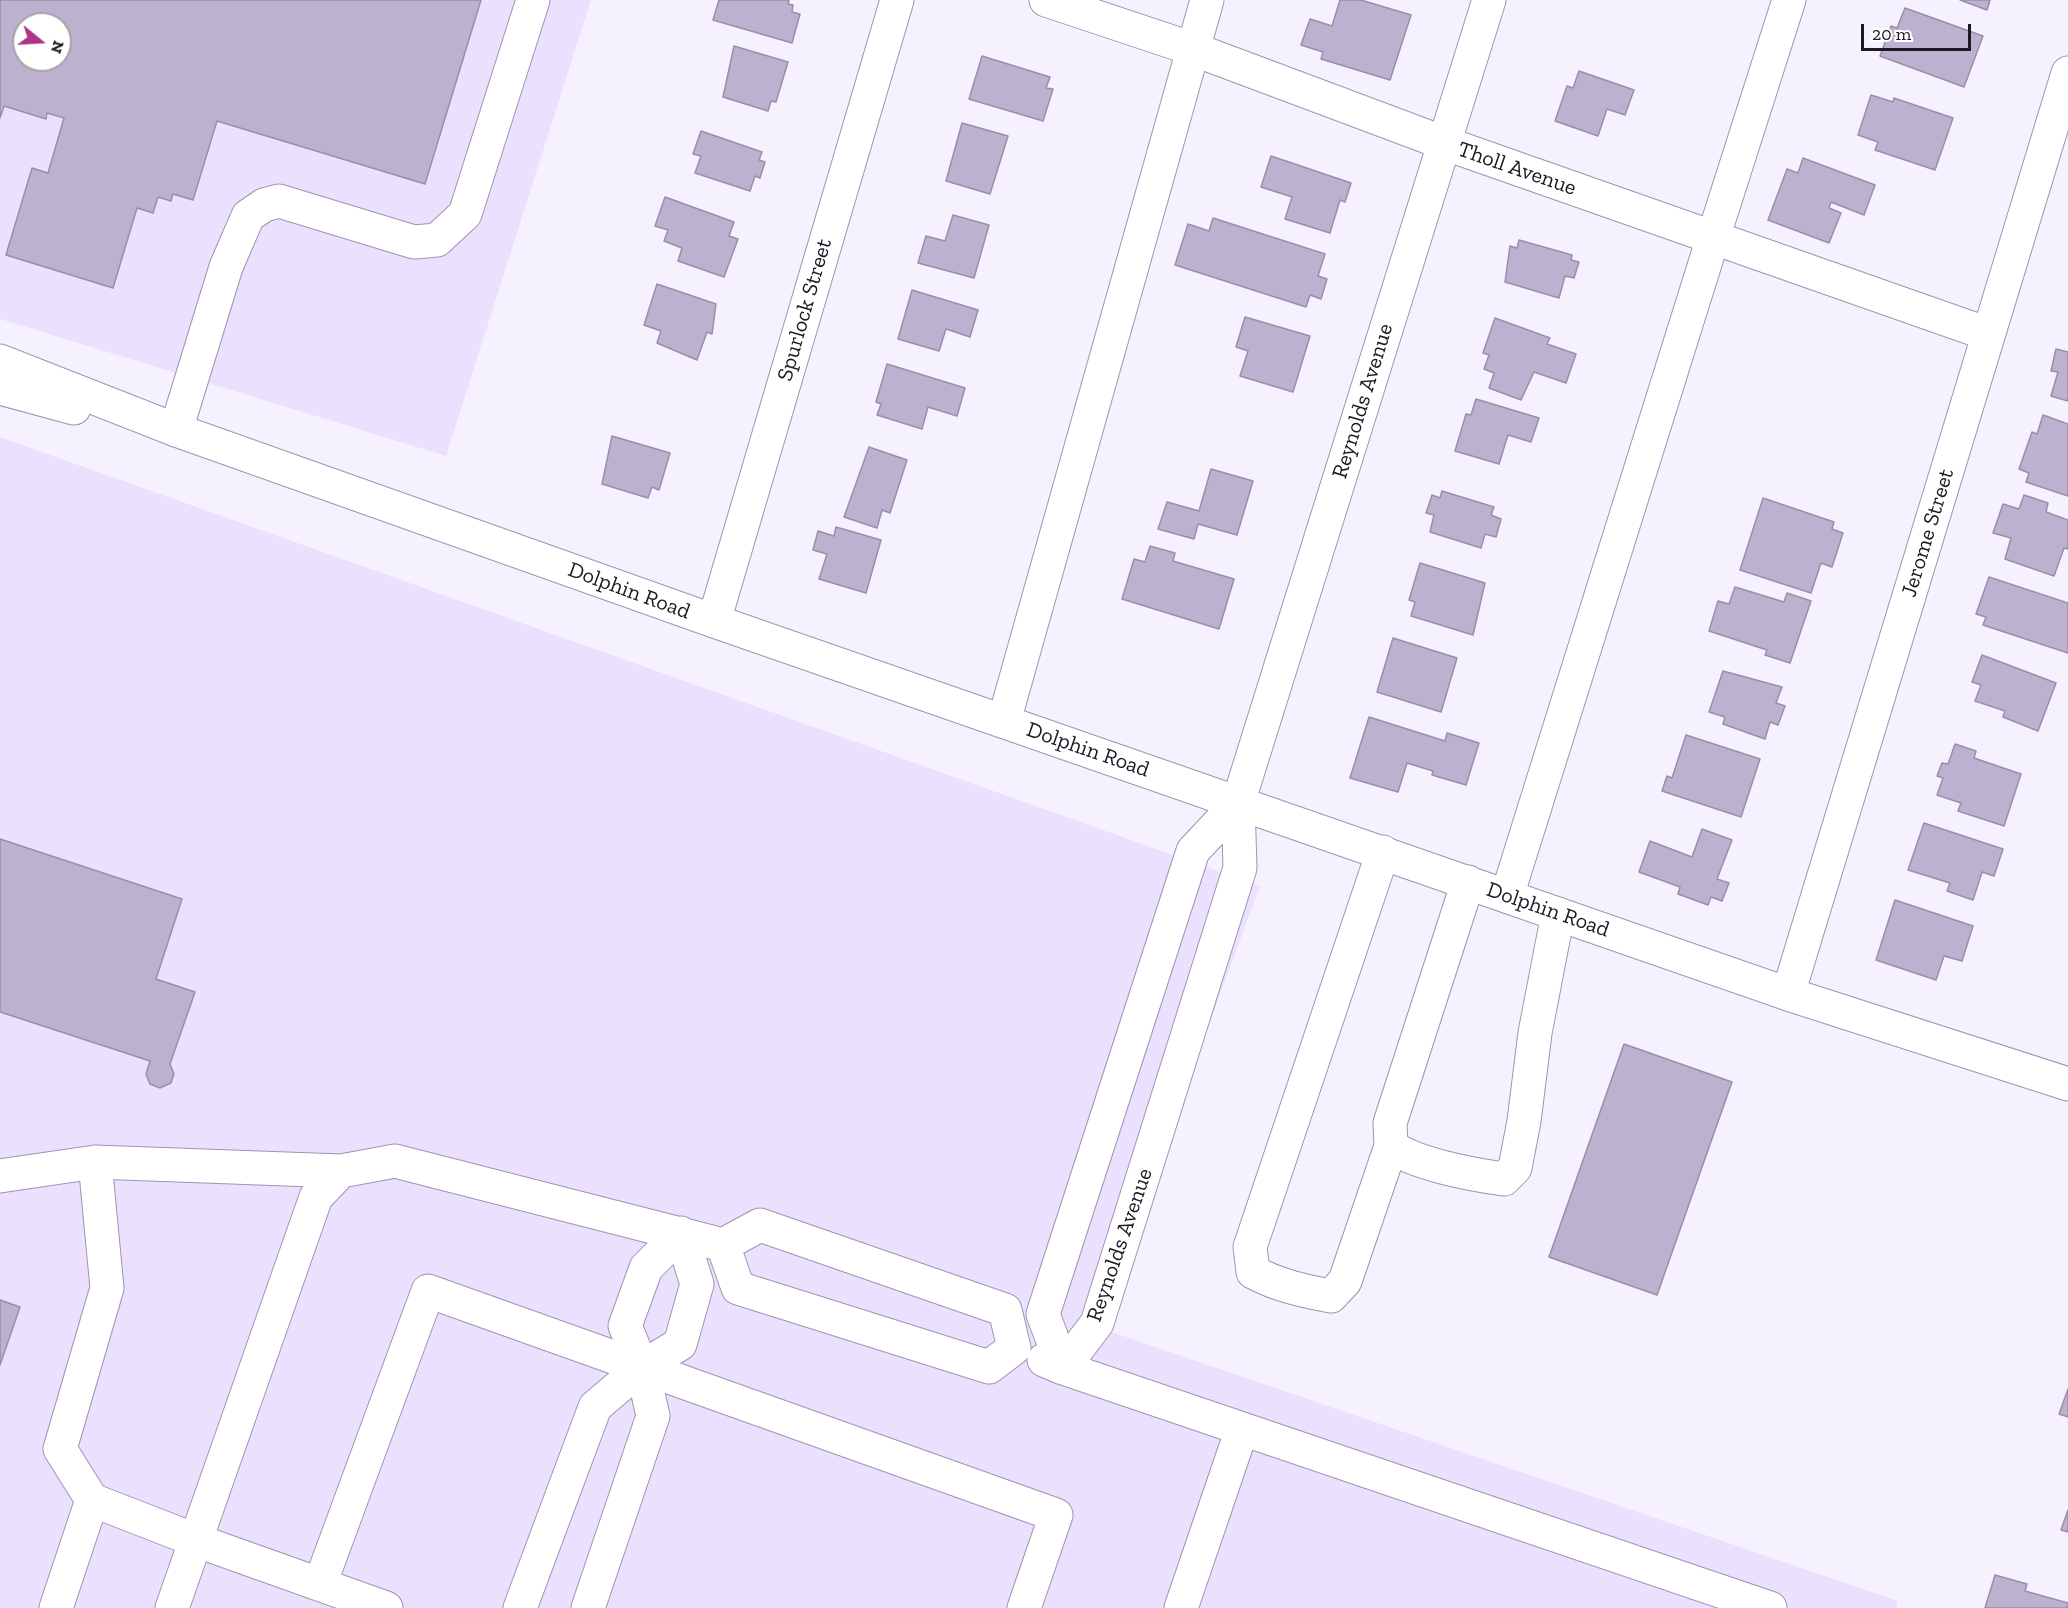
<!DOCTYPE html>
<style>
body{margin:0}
#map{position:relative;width:2068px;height:1608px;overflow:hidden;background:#f6f1fe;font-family:"Zilla Slab",serif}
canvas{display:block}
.north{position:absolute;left:12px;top:12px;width:60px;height:60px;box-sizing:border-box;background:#fff;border:2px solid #a5a3a7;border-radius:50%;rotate:108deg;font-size:16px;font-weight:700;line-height:24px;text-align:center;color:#1d1924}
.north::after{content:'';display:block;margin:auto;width:21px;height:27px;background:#ae3487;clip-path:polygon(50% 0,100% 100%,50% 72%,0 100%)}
.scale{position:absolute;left:1861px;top:24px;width:110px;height:27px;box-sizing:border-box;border:3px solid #1d1924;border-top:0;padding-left:8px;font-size:18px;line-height:21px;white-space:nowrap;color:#1d1924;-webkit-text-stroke:4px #fff;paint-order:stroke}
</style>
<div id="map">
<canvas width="2068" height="1608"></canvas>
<div class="north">N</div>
<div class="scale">20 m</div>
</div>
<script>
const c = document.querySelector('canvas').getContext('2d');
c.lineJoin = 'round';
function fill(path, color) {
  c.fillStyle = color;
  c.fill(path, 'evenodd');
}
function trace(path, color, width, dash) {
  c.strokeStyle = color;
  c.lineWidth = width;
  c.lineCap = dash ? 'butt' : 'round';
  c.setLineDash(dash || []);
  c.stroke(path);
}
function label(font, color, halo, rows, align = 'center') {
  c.font = font + ' "Zilla Slab",serif';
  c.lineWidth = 4.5;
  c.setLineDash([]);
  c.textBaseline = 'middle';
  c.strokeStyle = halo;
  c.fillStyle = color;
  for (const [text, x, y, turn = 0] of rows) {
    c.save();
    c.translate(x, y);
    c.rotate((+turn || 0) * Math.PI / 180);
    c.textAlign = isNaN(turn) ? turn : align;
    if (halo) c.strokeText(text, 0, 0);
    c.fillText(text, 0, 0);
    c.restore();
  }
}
fill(new Path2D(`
 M0 0H591L446 456 0 319ZM24 24H60V60H24Z
 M0 437 1260 886 1097 1327 1898 1601 1896 1608H0Z`), '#ece0ff');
const building = new Path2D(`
 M0 0H481L425 184 217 121 193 200 173 194 171 201 158 197 153 213 137 208 113 288 6 255 32 168 48 173 64 118 47 113 46 119 4 106 0 118ZM24 24H60V60H24Z
 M719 0H789L788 4 793 5 792 12 800 14 792 43 713 20Z
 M1340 0H1361L1411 15 1390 80 1321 59 1323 52 1301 45 1310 19 1332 26Z
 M1960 0H1990L1987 10Z
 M1905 8 1983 36 1964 87 1880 56 1891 26 1897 28Z
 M734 46 788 62 776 102 771 101 768 111 723 97Z
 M982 56 1050 77 1046 88 1053 89 1043 121 969 99Z
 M1579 71 1634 90 1625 115 1607 109 1598 136 1555 121 1567 86 1573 88Z
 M1871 95 1893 102 1894 98 1953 118 1935 170 1875 150 1878 142 1858 135Z
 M962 123 1008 136 990 194 946 181Z
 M701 131 762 152 759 160 765 162 760 178 755 176 750 191 695 173 701 156 693 154Z
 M1271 156 1351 183 1345 202 1340 200 1330 233 1285 219 1292 197 1261 187Z
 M1803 158 1875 185 1864 215 1831 202 1829 208 1841 213 1829 243 1768 220 1787 169 1798 173Z
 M665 197 734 222 729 236 738 239 724 277 678 261 682 248 664 241 668 230 655 226Z
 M953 215 989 225 974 278 918 263 926 236 945 241Z
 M1213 218 1325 254 1318 276 1327 279 1321 299 1310 295 1306 307 1175 265 1188 224 1209 231Z
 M1519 240 1572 255 1571 260 1579 262 1574 278 1565 276 1559 298 1505 282 1510 246 1517 248Z
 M657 284 716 304 712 334 707 332 697 360 657 343 661 331 644 325Z
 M912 290 978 310 970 337 946 329 939 351 898 339Z
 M1245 317 1310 336 1293 392 1240 376 1248 351 1236 347Z
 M1495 318 1550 338 1547 344 1576 354 1566 383 1534 372 1521 400 1489 388 1494 373 1484 369 1489 355 1483 353Z
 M2056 349 2068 352V401L2051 396 2058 372 2051 371Z
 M887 364 965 388 957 416 928 407 922 429 877 415 881 404 876 402Z
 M1476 399 1539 418 1531 442 1508 435 1499 464 1455 451 1466 414 1471 415Z
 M2043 415 2068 424V496L2026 482 2029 473 2019 469 2032 432 2037 434Z
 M612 436 670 453 659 490 652 487 648 498 602 484Z
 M869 447 907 460 890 513 882 510 877 528 844 517Z
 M1211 469 1253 481 1237 535 1198 524 1194 539 1158 529 1167 502 1199 511Z
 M1442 491 1494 507 1491 515 1501 519 1496 537 1485 534 1481 548 1430 532 1434 515 1426 513 1432 495 1440 498Z
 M2024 495 2048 503 2046 512 2068 520V549L2064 548 2054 576 2005 559 2011 538 1993 533 2003 504 2019 509Z
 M1763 498 1834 522 1832 529 1843 533 1832 567 1821 563 1811 593 1740 570Z
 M836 527 881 540 866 593 819 579 827 554 813 550 818 531 834 536Z
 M1150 546 1175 553 1173 561 1234 579 1219 629 1122 599 1134 559 1145 562Z
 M1420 563 1485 583 1473 635 1411 616 1415 602 1409 600Z
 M1989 577 2068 603V653L1983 625 1986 617 1976 614Z
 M1735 587 1784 602 1787 593 1811 601 1790 663 1765 655 1767 650 1709 631 1718 601 1729 604Z
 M1393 638 1457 658 1441 712 1377 692Z
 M1982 655 2056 683 2038 731 2003 717 2005 711 1975 701 1981 685 1972 682Z
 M1723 671 1782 687 1776 703 1785 706 1778 725 1770 722 1765 739 1723 724 1725 717 1709 712Z
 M1369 717 1445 741 1447 733 1479 743 1466 785 1432 775 1433 771 1407 763 1398 792 1350 778Z
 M1686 735 1760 759 1741 817 1662 791 1667 776 1672 778Z
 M1955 744 1976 751 1974 758 2021 774 2004 826 1958 811 1961 803 1937 795 1943 778 1937 776 1942 763 1948 764Z
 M1924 823 2003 849 1994 876 1982 872 1973 900 1947 891 1950 883 1908 870Z
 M1702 829 1732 840 1717 879 1729 883 1722 901 1711 897 1708 905 1678 894 1680 887 1639 872 1650 841 1692 857Z
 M0 839 182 899 156 979 195 992 170 1064 174 1074 171 1083 160 1088 150 1084 146 1074 150 1061 0 1012Z
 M1895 900 1973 926 1962 961 1944 956 1936 980 1876 960Z
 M1624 1044 1732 1082 1657 1295 1549 1257Z
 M0 1300 20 1307 0 1365Z
 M2068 1389V1417L2059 1414Z
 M2068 1510V1532L2061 1530Z
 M1995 1575 2027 1584 2025 1591 2068 1603V1608H1985Z`);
fill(building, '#bcb1cf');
trace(building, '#998eab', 1.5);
const minor = new Path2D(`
 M1046 0 1193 49 1444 143 1988 334
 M176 430 226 267 248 216 264 205 279 201 414 242 437 240 465 214 533 0
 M714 621 897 0
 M1004 721 1207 0
 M1238 803 1193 851 1043 1314 1063 1368 1097 1323 1240 868 1238 803 1489 0
 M1383 852 1250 1247 1253 1272C1277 1285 1303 1291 1331 1296L1345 1281 1391 1146
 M1468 882 1390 1123 1391 1146C1414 1164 1474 1175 1504 1179L1515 1168 1524 1121 1535 1033 1558 914
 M1507 896 1713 238 1789 0
 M1788 994 2068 73
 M0 1176 95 1162 341 1171
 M723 1245 738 1288 989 1367 1014 1348
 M1044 1360 1063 1368 1770 1608
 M92 1500 60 1449 107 1288 95 1162
 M320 1584 428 1291 1056 1515 1024 1608
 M56 1608 92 1500 195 1540 386 1608
 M172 1608 316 1197 341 1171 395 1161 723 1245 760 1225 1005 1310 1014 1348
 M520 1608 595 1407 642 1367 680 1344 697 1284 681 1233 646 1268 625 1326 642 1367 653 1416 588 1608
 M1181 1608 1242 1429`);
const major = new Path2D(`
 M0 361 176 430 714 621 1788 994 2068 1084
 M0 388 74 408`);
trace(minor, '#9f94b1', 35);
trace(major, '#9f94b1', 35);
trace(minor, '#fff', 33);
trace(major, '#fff', 33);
label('22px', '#1d1924', '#fff', [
 ["Tholl Avenue",1517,169,19],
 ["Spurlock Street",805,310,-74],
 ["Reynolds Avenue",1363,401,-73],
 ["Jerome Street",1928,533,-73],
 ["Dolphin Road",629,591,20],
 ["Dolphin Road",1088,750,19],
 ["Dolphin Road",1548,910,19],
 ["Reynolds Avenue",1120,1245,-71]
]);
</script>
